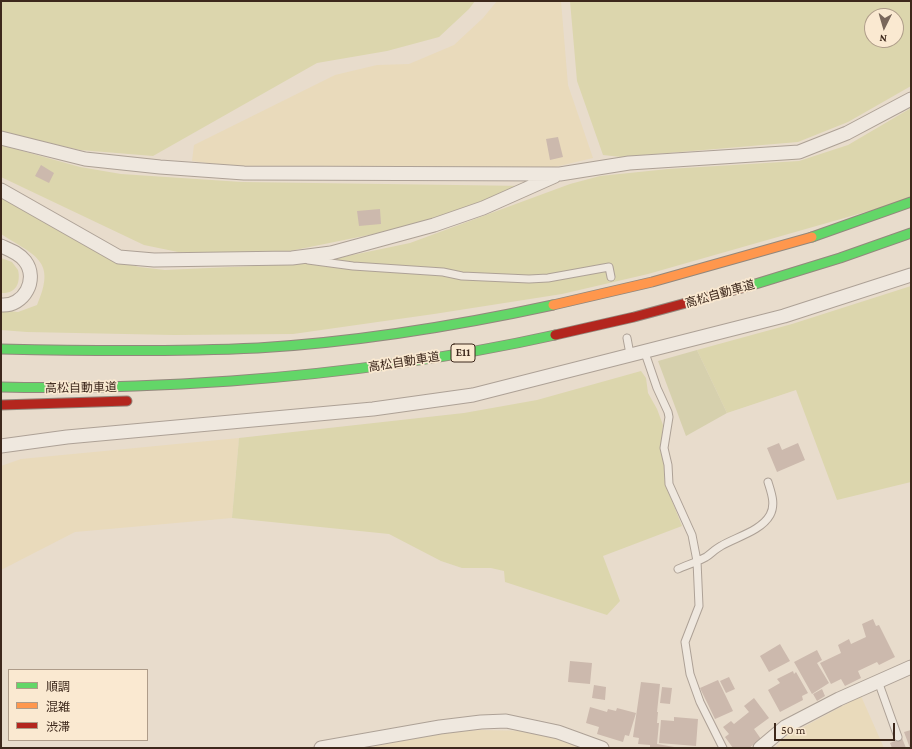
<!DOCTYPE html>
<meta charset="utf-8">
<style>
body{margin:0}
#map{position:relative;width:912px;height:749px;overflow:hidden;background:#e8dccc;font-family:"Crimson Pro","Noto Sans JP",serif}
canvas{display:block}
.frame{position:absolute;inset:0;border:2px solid #3d281c;pointer-events:none}
.legend{position:absolute;left:8px;top:669px;width:140px;height:72px;box-sizing:border-box;background:#fae9d1;border:1px solid #ae9c89;margin:0;padding:5px 7px;list-style:none;font-size:12px;color:#3d281c}
.legend li{display:flex;align-items:center;gap:8px;height:20px}
.legend b{width:20px;border:1px solid #ae9c89}
.north{position:absolute;left:864px;top:8px;width:40px;height:40px;box-sizing:border-box;background:#fae9d1;border:1px solid #ae9c89;border-radius:50%;rotate:185deg;font-size:11px;font-weight:700;line-height:16px;text-align:center;color:#3d281c}
.north::after{content:'';display:block;margin:auto;width:14px;height:18px;background:#79675a;clip-path:polygon(50% 0,100% 100%,50% 72%,0 100%)}
.scale{position:absolute;left:774px;top:723px;width:121px;height:18px;box-sizing:border-box;border:2px solid #3d281c;border-top:0;padding-left:5px;font-size:12px;line-height:14px;white-space:nowrap;color:#3d281c;-webkit-text-stroke:3px #fae9d1;paint-order:stroke}
</style>
<div id="map">
<canvas width="912" height="749"></canvas>
<div class="frame"></div>
<ul class="legend">
<li><b style="height:5px;background:#63d668"></b>順調</li>
<li><b style="height:5px;background:#ff974d"></b>混雑</li>
<li><b style="height:5px;background:#b3261e"></b>渋滞</li>
</ul>
<div class="north">N</div>
<div class="scale">50 m</div>
</div>
<script>
const c = document.querySelector('canvas').getContext('2d');
c.lineJoin = 'round';
function fill(path, color) {
  c.fillStyle = color;
  c.fill(path, 'evenodd');
}
function trace(path, color, width, dash) {
  c.strokeStyle = color;
  c.lineWidth = width;
  c.lineCap = dash ? 'butt' : 'round';
  c.setLineDash(dash || []);
  c.stroke(path);
}
function label(font, color, halo, rows, align = 'center') {
  c.font = font + ' "Crimson Pro","Noto Sans JP",serif';
  c.lineWidth = 3.5;
  c.setLineDash([]);
  c.textBaseline = 'middle';
  c.strokeStyle = halo;
  c.fillStyle = color;
  for (const [text, x, y, turn = 0] of rows) {
    c.save();
    c.translate(x, y);
    c.rotate((+turn || 0) * Math.PI / 180);
    c.textAlign = isNaN(turn) ? turn : align;
    if (halo) c.strokeText(text, 0, 0);
    c.fillText(text, 0, 0);
    c.restore();
  }
}
fill(new Path2D(`
 M497 1H561L568 85 593 158 555 167 229 166 192 161 194 145 335 75 377 65 409 64 454 45 483 18Z
 M239 438 232 518 75 532 1 570V466L21 459Z
 M861 696 884 748H775L785 737Z
 M481 730 532 731 582 748H366L450 732Z`), '#e9dabb');
fill(new Path2D(`
 M1 1H475L469 9 439 37 387 51 317 63 153 156 80 150 1 132Z
 M570 1H911V86L848 122 798 142 621 157 603 155 577 81ZM872 16H896V40H872Z
 M911 108V199L648 274 562 294 434 314 293 334 174 335 27 332 1 330V310L18 312 37 305C57 260 35 256 1 234V197L114 260 139 267 165 270 276 265 343 257 410 243 570 184 600 176 668 169 799 161 848 145Z
 M1 145 80 167 121 174 242 182 527 186 428 223 285 252H178L144 245 1 177Z
 M1 258 12 262 18 270C21 283 16 294 1 293Z
 M911 286V482L837 500 796 390 727 413 697 350 792 324Z
 M641 371 646 378 648 393 657 409 663 425 661 449 664 464 665 483 682 526 603 556 620 601 607 615 505 582 504 571 491 568H462L441 561 389 534 232 518 239 438 464 413 537 400Z`), '#dcd6ad');
fill(new Path2D(`
 M697 350 727 413 686 436 658 361Z`), '#d6d0ad');
fill(new Path2D(`
 M558 137 563 157 550 160 546 139Z
 M41 165 54 173 49 183 35 176Z
 M380 209 381 224 359 226 357 211Z
 M779 443 782 450 798 443 805 460 777 472 767 448Z
 M873 619 876 626 879 625 895 657 879 665 877 662 858 671 861 678 845 686 841 679 831 684 820 663 841 653 838 645 849 639 851 644 866 637 862 624Z
 M780 644 790 661 769 672 760 656Z
 M817 650 822 660 817 663 829 683 812 694 794 662Z
 M570 661 592 663 590 684 568 682Z
 M793 671 794 674 796 672 808 693 802 696 803 700 780 712 768 690 780 683 777 679Z
 M729 677 735 689 726 693 720 681Z
 M718 680 733 711 715 719 700 688Z
 M641 682 660 684 657 712H658L657 723H659L657 744 680 748H650V745L638 744 639 738 633 737Z
 M594 685 606 687 605 700 592 698Z
 M662 687 672 688 670 704 660 703Z
 M822 689 825 696 817 701 813 694Z
 M754 698 769 718 754 729 761 739 749 748H733L725 737 729 734 723 727 731 721 734 724 749 712 744 706Z
 M590 707 607 712 608 709 616 711 617 708 636 713 629 736 625 735 623 742 597 734 599 727 586 723Z
 M674 717 698 719 696 746 659 743 661 720 674 721Z
 M911 730V748H910L904 732Z
 M902 738 906 748H892L890 743Z`), '#ccb9ad');
const lane = new Path2D(`
 M308 260 353 266 443 272 462 276 529 279 548 278 609 267 611 277
 M627 338 630 354
 M644 350 657 388 668 412 669 417 664 448 668 465 669 484 692 535 697 561 699 606 685 642 690 674 700 702 723 748
 M678 569C687 565 697 562 706 557 711 554 715 549 721 546 736 537 761 531 770 515 776 504 771 492 768 482
 M878 681 898 737`);
const street = new Path2D(`
 M1 138 85 159 160 167 244 173 560 174 629 163 799 152 847 133 911 99
 M1 190 119 257 154 260 292 258 331 253 434 225 483 208 555 176
 M1 246C10 250 19 253 25 261 39 279 24 307 1 305
 M1 446 67 437 373 409 473 395 784 316 911 275
 M321 748 440 727 481 722 506 721 558 732 602 748
 M760 748 785 727 839 699 911 667`);
const fast = new Path2D(`
 M812 237 911 202
 M749 286 840 258 911 233
 M1 349C87 351 172 352 258 348 357 342 456 326 553 305
 M1 387C78 389 155 386 231 381 341 373 447 359 555 335`);
const slow = new Path2D(`
 M553 305 652 282 812 237`);
const jam = new Path2D(`
 M555 335 634 317 749 286
 M1 405 127 401`);
trace(lane, '#ada196', 9);
trace(street, '#ada196', 15);
trace(fast, '#92877c', 11);
trace(slow, '#92877c', 11);
trace(jam, '#92877c', 11);
trace(lane, '#efe8df', 7);
trace(street, '#efe8df', 13);
trace(fast, '#63d668', 9);
trace(slow, '#ff974d', 9);
trace(jam, '#b3261e', 9);
for (const [x, y, w] of [
 [463,353,24]
]) {
  const box = new Path2D();
  box.roundRect(x - w / 2, y - 9, w, 18, 3);
  c.fillStyle = '#fae9d1';
  c.fill(box);
  trace(box, '#3d281c', 1);
}
label('bold 11px', '#3d281c', null, [
 ["E11",463,353]
]);
label('12px', '#3d281c', '#fae9d1', [
 ["高松自動車道",720,294,-16],
 ["高松自動車道",404,362,-9],
 ["高松自動車道",81,388,-1]
]);
</script>
